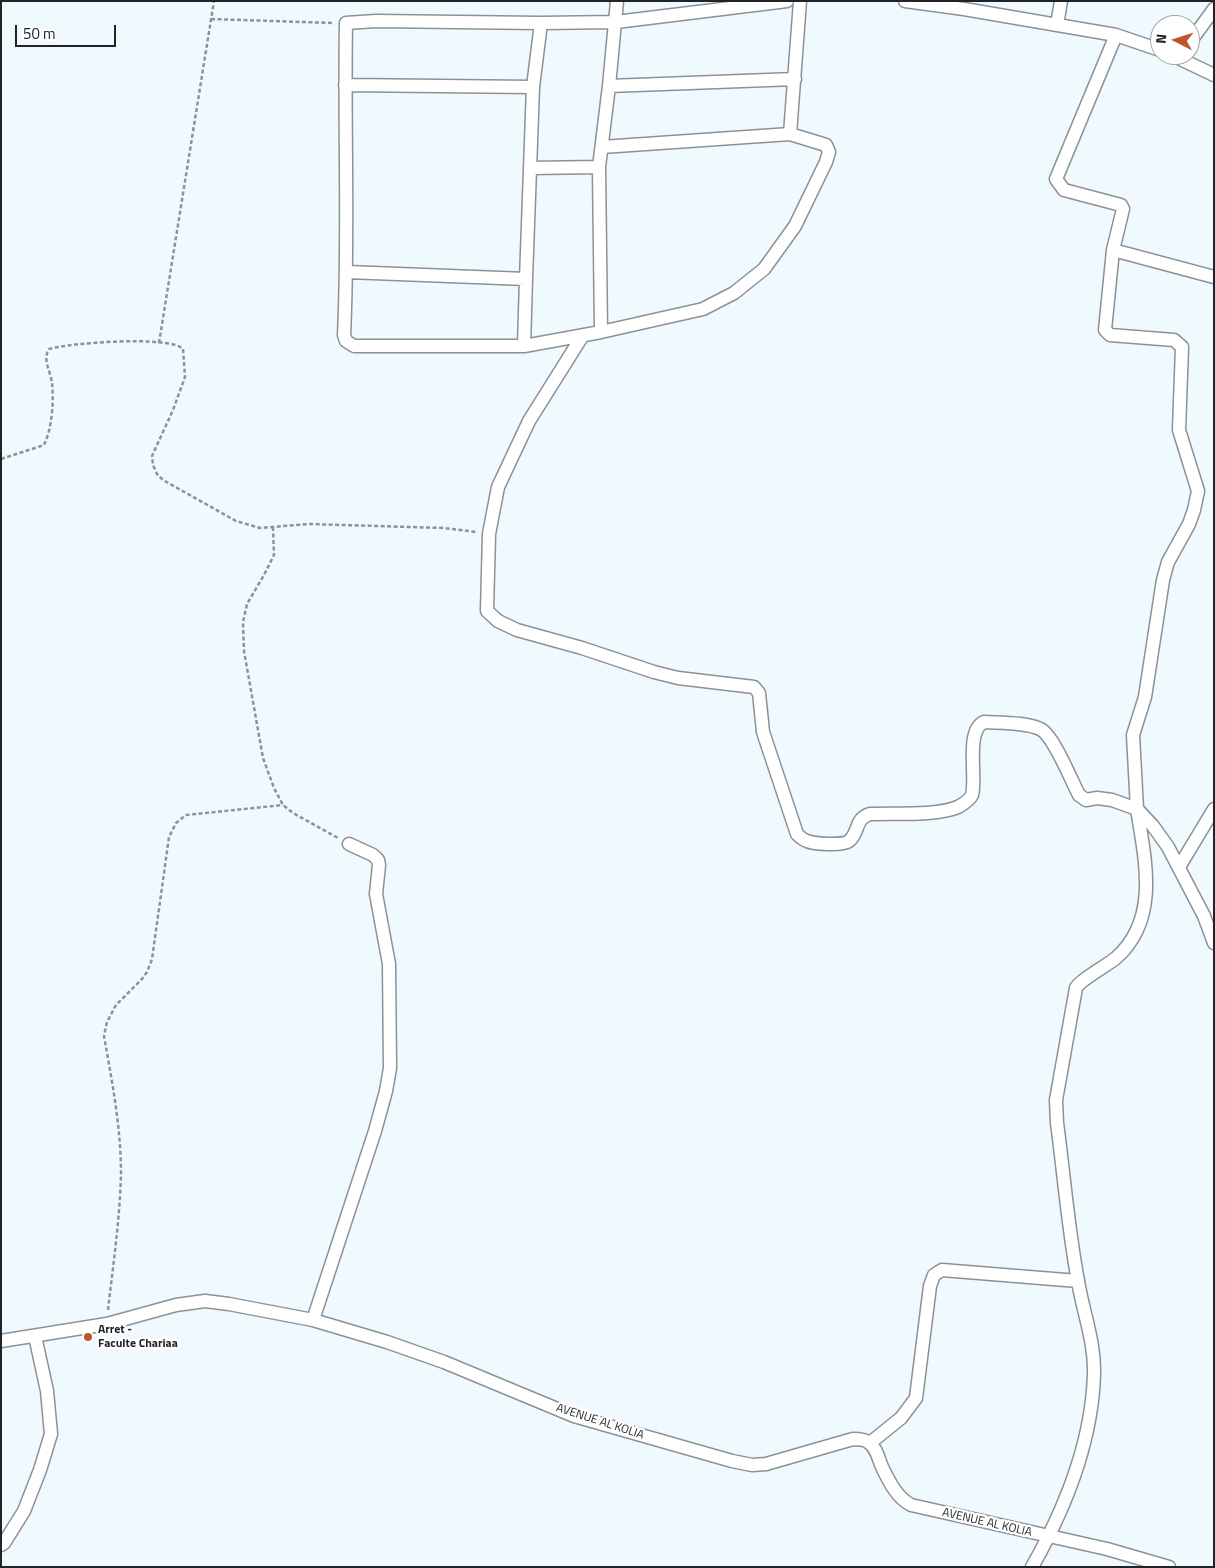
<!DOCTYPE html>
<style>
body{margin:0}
#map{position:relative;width:1215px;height:1568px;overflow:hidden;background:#f0f9fe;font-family:"Titillium Web",sans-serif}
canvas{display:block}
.frame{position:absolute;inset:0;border:2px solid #212426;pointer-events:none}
.north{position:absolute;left:1150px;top:15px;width:50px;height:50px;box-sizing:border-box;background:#fff;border:1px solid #a6a7a8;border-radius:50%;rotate:275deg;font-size:14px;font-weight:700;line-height:20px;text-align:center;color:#212426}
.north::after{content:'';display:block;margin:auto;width:18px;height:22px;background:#bd562c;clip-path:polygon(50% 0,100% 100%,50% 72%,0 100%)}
.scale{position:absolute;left:15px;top:25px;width:101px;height:22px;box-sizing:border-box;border:2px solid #212426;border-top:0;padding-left:6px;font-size:15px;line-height:18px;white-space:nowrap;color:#212426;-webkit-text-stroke:4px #fff;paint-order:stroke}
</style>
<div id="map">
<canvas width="1215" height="1568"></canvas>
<div class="frame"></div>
<div class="north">N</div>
<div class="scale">50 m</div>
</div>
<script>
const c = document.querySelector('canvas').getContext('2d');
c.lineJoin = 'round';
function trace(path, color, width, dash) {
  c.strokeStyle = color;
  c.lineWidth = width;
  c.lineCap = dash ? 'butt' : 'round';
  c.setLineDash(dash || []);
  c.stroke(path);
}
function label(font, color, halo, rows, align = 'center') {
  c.font = font + ' "Titillium Web",sans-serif';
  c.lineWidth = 4.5;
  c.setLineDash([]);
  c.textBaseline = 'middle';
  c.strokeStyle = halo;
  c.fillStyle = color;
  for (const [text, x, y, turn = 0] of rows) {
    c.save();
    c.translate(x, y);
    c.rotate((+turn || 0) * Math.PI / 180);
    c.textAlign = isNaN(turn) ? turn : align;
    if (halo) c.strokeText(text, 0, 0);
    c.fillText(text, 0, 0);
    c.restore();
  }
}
const street = new Path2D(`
 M905 1 964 9 1116 35 1160 50
 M1057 25 1061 1
 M1116 35 1056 179 1064 190 1121 205 1123 209 1113 250 1105 330 1110 335 1174 340 1182 347 1179 430 1198 491 1194 510 1189 524 1168 562 1163 580 1145 697 1133 735 1137 809 1153 826 1168 847 1204 916 1214 943
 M1190 42 1214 9
 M1172 55 1214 75
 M345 85 533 87 526 279 347 272
 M609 86 795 79
 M533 87 541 23
 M790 134 800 1
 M602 147 790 134 826 145 829 152 826 162 795 226 764 269 734 293 703 309 601 332 524 346H354L346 341 344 335C349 231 344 127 346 23L376 21 541 23 616 22 787 1
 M530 168 599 167
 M1113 250 1214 277
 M601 332 599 167 609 86 617 1
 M583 335 529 421 498 487 489 534 487 611 498 621 517 630 582 648 654 672 678 678 754 687 759 693 763 732 797 834C800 837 803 840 807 841 814 844 843 846 849 841 860 832 854 819 870 814 894 813 937 816 958 807 963 804 970 800 972 795 977 777 965 731 984 722 999 723 1029 722 1042 730 1055 739 1071 780 1079 795L1086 800 1097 798 1112 800 1137 809C1145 860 1160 919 1116 958 1106 966 1080 980 1076 988L1056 1100 1057 1123C1064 1175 1068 1228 1078 1281 1083 1312 1095 1342 1094 1374 1092 1442 1065 1509 1032 1567
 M524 346 526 279
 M1179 867 1214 809
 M313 1320 375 1131 386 1091 390 1068 389 964 376 894 379 865 378 860 373 855 349 844
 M1 1341 107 1324 176 1305 205 1301 229 1304 313 1320 387 1342 444 1362 574 1416 732 1461 752 1465 766 1464 853 1439C858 1439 864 1439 868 1442 877 1448 878 1458 882 1467 889 1481 896 1497 911 1505L1107 1549 1169 1567
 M870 1443 901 1418 916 1398 930 1286 934 1275 942 1270 1078 1281
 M1 1545 4 1543 24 1511 40 1470 51 1434 47 1391 35 1336`);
trace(street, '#8b9297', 15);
trace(new Path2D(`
 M211 19 334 23
 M159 343 214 1
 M1 459 44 445C52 428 54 402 52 383 51 372 42 360 49 349 69 343 170 335 183 349L185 377 173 410 152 456 153 465 157 474 163 480 236 521 260 528 309 524 444 528 476 532
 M273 527 274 555 264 575 247 604 243 622 244 651 263 758 274 788 283 805 293 813 338 838
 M108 1310C113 1265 120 1219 121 1173 121 1128 112 1081 104 1036L107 1022 116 1005 142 979 147 972 152 959 169 837 176 823 186 815 283 805`), '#8c9396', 2.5, [4, 2.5]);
trace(street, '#fff', 12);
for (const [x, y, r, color] of [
 [88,1337,5,"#bd562c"]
]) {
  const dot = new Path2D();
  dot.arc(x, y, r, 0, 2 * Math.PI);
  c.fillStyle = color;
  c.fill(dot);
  trace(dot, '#fff', 2);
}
label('bold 12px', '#212426', '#fff', [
 ["Arret -",98,1330],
 ["Faculte Chariaa",98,1344]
], 'left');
label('12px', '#212426', '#fff', [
 ["AVENUE AL KOLIA",600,1422,18],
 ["AVENUE AL KOLIA",987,1523,13]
]);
</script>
